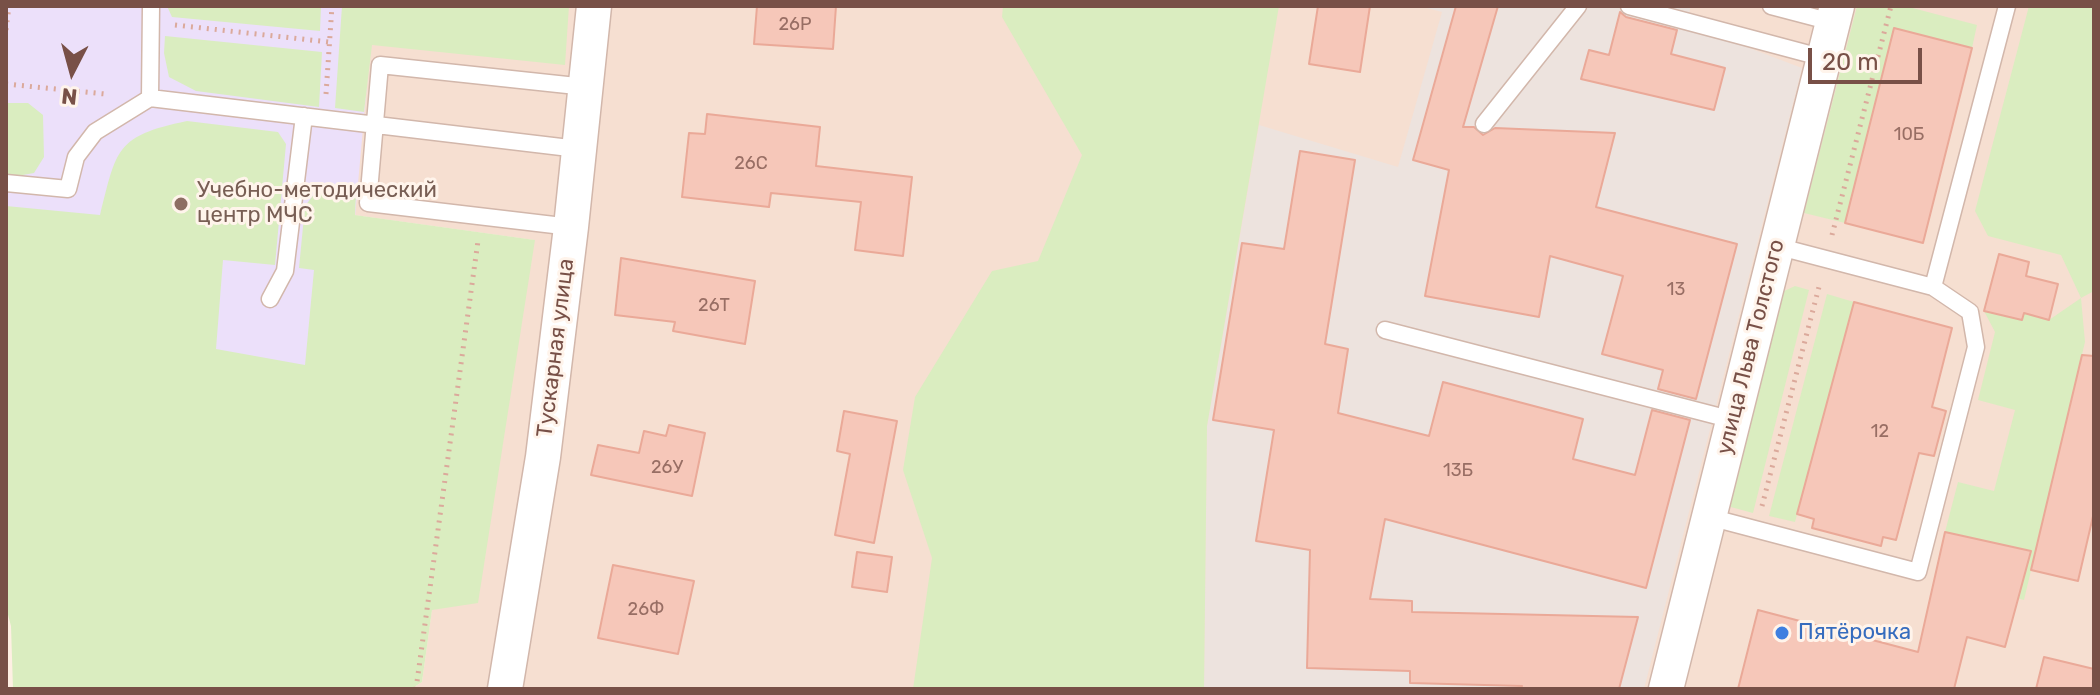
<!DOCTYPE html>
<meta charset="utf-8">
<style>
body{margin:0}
#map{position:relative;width:2100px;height:695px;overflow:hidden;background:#feefe3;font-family:Rubik,sans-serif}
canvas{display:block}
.frame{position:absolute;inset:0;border:8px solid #785047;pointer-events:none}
.north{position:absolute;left:32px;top:32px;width:80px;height:80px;-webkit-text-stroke:6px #fff4eb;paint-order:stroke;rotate:186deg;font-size:22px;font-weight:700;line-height:32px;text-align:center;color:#785047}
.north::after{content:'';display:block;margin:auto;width:28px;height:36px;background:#785047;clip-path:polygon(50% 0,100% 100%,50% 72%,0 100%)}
.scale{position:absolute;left:1808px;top:48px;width:114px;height:36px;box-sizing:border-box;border:4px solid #785047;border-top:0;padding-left:10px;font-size:24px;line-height:28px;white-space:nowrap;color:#785047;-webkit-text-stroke:6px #fff4eb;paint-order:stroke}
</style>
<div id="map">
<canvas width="2100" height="695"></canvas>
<div class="frame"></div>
<div class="north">N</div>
<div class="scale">20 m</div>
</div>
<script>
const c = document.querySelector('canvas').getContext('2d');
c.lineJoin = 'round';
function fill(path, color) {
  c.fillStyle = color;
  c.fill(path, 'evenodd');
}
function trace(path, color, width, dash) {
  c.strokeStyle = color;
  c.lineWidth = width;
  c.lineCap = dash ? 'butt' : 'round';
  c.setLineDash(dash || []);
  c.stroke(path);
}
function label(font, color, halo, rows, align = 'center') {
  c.font = font + ' Rubik,sans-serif';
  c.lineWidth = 6;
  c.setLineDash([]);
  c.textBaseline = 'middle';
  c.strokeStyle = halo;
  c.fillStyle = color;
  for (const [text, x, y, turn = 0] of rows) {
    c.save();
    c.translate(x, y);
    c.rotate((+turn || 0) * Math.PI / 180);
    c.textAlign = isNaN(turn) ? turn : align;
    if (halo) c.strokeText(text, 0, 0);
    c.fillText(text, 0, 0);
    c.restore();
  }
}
fill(new Path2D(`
 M374 6H2094V689H411L422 682 432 609 534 240 354 215Z`), '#f6dfd1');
fill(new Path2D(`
 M1419 6H1691L1686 24 1802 68 1644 689H1204L1207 426 1259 125 1398 167 1442 12Z`), '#ede3de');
fill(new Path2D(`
 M6 6H374L338 406 6 340Z`), '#ece0fa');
fill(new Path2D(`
 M167 6H321L320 31 172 17Z
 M342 6H569L565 65 372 45 364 112 335 108Z
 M1003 6H1279L1207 426 1204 689H913L932 558 903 470 915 397 992 271 1038 261 1082 155 1002 17Z
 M1857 6H1905L1977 25 1972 48 1894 29 1845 223 1804 213Z
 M2029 6H2094V291L2081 298 2085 342 2024 600 1984 589 1994 543 1945 532 1958 482 1994 491 2015 410 1978 400 1995 332 1984 311 2021 320 2024 313 2049 320 2081 298 2061 255 1988 236 1975 211Z
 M165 36 322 52 319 107 196 91 169 77 164 53Z
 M8 103H28L43 115 44 157 34 173 6 178Z
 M187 121 278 132 286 144 275 265 223 260 216 349 305 365 314 270 299 268 305 206 315 193 356 194 355 215 535 240 478 603 432 610 422 682 411 689H13L11 626 6 607V206L100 215C117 149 115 136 187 121Z
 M1795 286 1809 290 1753 513 1727 506 1782 292Z
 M1827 294 1854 302 1795 522 1769 516Z`), '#daedc0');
const building = new Path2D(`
 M757 6H836L833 49 754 44Z
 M1318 6H1370L1360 72 1309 64Z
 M1456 6H1498L1463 127H1474L1483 135 1495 128 1615 133 1596 207 1737 244 1696 399 1658 389 1663 370 1602 354 1623 276 1550 256 1539 317 1425 296 1449 170 1413 160Z
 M1620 12 1626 17 1677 30 1671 54 1725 68 1714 110 1581 79 1589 50 1609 55Z
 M1894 28 1972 48 1923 243 1845 223Z
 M707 114 820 127 816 166 912 177 903 256 855 250 861 202 771 193 769 207 682 197 689 133 705 134Z
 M1300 151 1355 160 1325 344 1348 349 1338 413 1429 436 1443 382 1583 419 1573 459 1635 475 1652 410 1690 420 1646 588 1385 519 1370 599 1412 601V612L1638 617 1619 689H1521L1522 686 1410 683V671L1307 668 1310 550 1256 541 1274 430 1213 420 1242 243 1284 249Z
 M1999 254 2029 262 2026 276 2058 284 2049 320 2024 313 2022 320 1984 311Z
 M621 258 755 281 745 344 673 331 675 322 615 315Z
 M1854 302 1952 328 1932 407 1946 411 1934 456 1919 453 1896 540 1883 537 1881 546 1812 528 1814 519 1797 514Z
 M2082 355 2094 356V512L2078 581 2031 570Z
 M844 411 897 421 874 543 835 535 850 454 837 451Z
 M669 425 705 433 692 496 591 475 598 445 639 453 644 431 666 436Z
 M1945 532 2031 551 2005 647 1967 637 1954 689H1738L1758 610 1918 652Z
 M857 552 892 557 887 592 852 587Z
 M613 565 694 581 678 654 598 638Z
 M2044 657 2094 669V689H2036Z`);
fill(building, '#f6c7b9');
trace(building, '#eaa998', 2);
const service = new Path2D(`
 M151 6 150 98 578 149
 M1629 6 1824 58
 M1771 6 1832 22
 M1484 124 1578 6
 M6 183 68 189 76 157 95 132 150 98
 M571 227 368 203 380 65 586 87
 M1776 246 1933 287 2007 6
 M270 299 285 271 304 116
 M1385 330 1733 420
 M1709 517 1918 572 1976 347 1970 312 1933 287`);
const minor = new Path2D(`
 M505 689 543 457 571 227 594 6
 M1666 689 1837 6`);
trace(service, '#d2b7ab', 19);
trace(minor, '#d2b7ab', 37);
trace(new Path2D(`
 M175 25 329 42
 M6 30 9 6
 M6 84 105 94
 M326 94 332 6
 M1832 235 1891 6
 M1762 506 1820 283
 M416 689 478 241`), '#dba99b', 5, [2, 6]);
trace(service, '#fff', 16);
trace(minor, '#fff', 34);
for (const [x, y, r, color] of [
 [181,204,8,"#8d6e63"],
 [1782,633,8,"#3f7fe0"]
]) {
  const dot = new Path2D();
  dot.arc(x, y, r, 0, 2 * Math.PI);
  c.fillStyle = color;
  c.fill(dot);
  trace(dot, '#fff4eb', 3);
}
label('18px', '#986e64', null, [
 ["26Р",795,25],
 ["10Б",1909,135],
 ["26С",751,164],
 ["13",1676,290],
 ["26Т",714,306],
 ["12",1880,432],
 ["26У",667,468],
 ["13Б",1458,471],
 ["26Ф",646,610]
]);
label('22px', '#785e54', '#fff4eb', [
 ["Учебно-методический",197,191],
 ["центр МЧС",197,216]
], 'left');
label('22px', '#785047', '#fff4eb', [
 ["улица Льва Толстого",1751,347,-76],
 ["Тускарная улица",556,348,-83]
]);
label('22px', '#366cbe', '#fff4eb', [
 ["Пятёрочка",1798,633]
], 'left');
</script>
